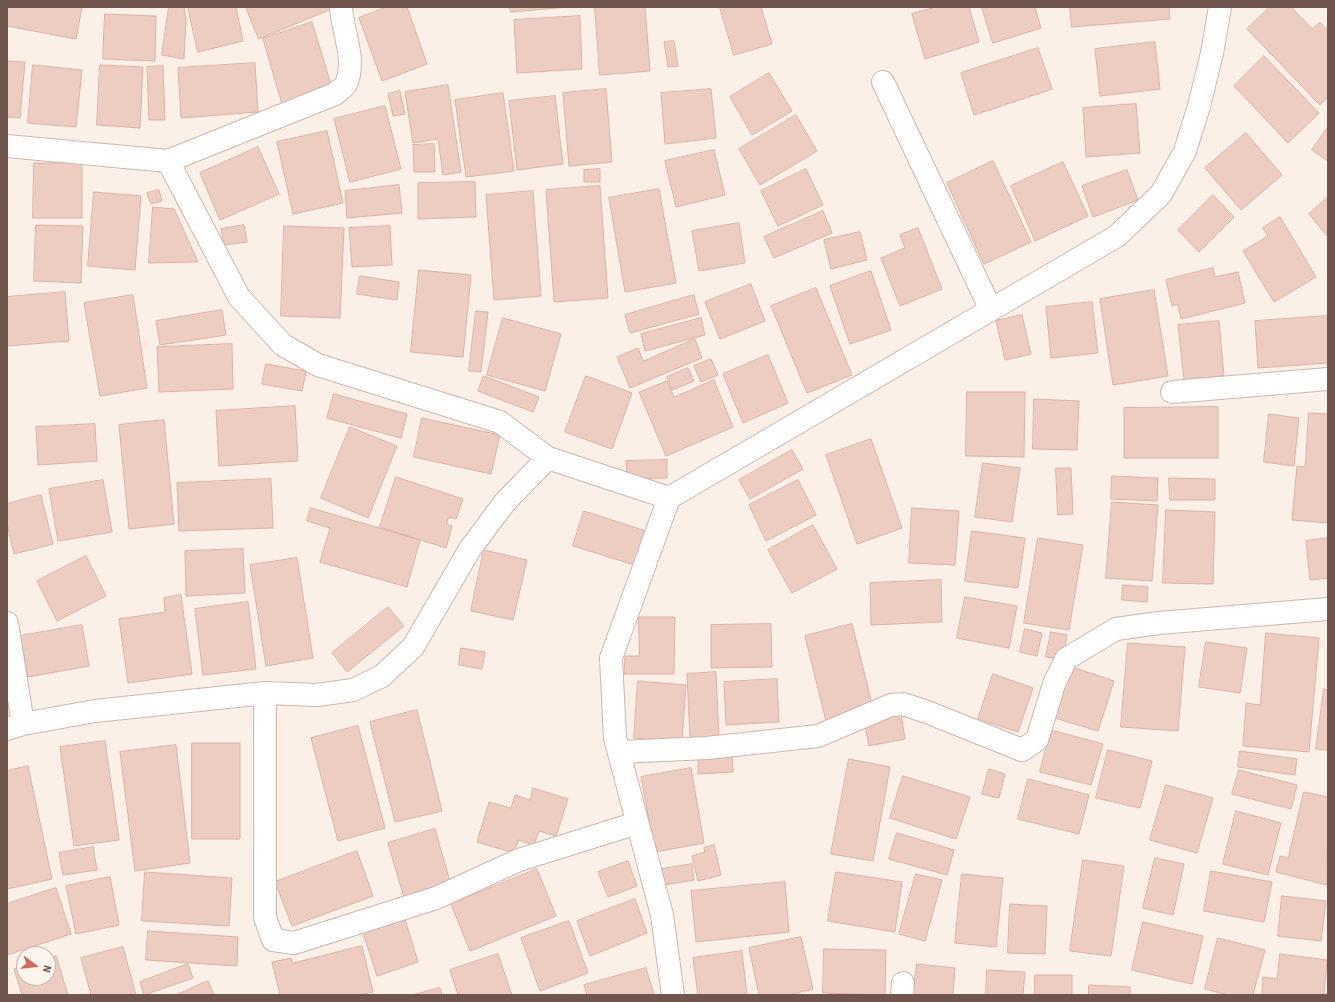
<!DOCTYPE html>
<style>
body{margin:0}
#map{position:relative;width:1335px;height:1002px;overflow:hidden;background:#faf0e7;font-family:"Source Sans 3",sans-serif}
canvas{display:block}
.frame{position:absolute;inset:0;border:8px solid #71564e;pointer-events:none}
.north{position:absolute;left:16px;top:946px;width:40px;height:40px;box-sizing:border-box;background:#fdf5ed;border:1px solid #c5b5ad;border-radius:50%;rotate:105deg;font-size:11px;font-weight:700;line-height:16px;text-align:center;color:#71564e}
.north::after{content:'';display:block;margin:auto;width:14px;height:18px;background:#d76559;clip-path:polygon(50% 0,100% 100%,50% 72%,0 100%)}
</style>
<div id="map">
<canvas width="1335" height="1002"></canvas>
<div class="frame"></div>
<div class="north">N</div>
</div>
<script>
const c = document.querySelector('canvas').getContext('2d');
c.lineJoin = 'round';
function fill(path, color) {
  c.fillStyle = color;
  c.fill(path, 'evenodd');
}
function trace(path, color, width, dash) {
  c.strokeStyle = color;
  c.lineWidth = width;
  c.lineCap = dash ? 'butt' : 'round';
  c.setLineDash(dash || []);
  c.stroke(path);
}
const building = new Path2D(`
 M7 7H82L76 39 7 26Z
 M169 7H184L186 19 184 59 162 55Z
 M188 7H236L243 41 198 52Z
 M246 7H334V8L259 39Z
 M387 7H407L427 64 382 81 359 18Z
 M510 7H568L511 12Z
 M595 7H645L650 71 600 75Z
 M720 7H761L772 44 734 55Z
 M936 7H969L979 42 925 59 912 14Z
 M982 7H1035L1041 28 993 43Z
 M1070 7H1169L1170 19 1072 27Z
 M1270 7H1291L1312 29 1320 22 1328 31V97L1320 105 1247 29Z
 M105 14 156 16 155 61 103 59Z
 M580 16 582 69 517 73 514 20Z
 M312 22 332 88 282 104 263 39Z
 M674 41 678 66 668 67 664 42Z
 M1155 42 1160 89 1100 96 1095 49Z
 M1038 48 1052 89 974 115 961 73Z
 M1264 56 1319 113 1288 143 1234 86Z
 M7 61 25 62 20 118 7 117Z
 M255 63 258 112 181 118 178 68Z
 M33 65 82 70 76 127 28 123Z
 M100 65 143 67 140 128 97 125Z
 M163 66 165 120H149L147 67Z
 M769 73 792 111 752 135 730 97Z
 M448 85 461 172 443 175 438 139 413 143 405 92Z
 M606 89 612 162 569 166 563 93Z
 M711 89 716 138 665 144 661 93Z
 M400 91 405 114 393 116 388 94Z
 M503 93 514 171 466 177 455 100Z
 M555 96 563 164 517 170 509 101Z
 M1136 104 1140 153 1086 157 1083 108Z
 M385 106 401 169 350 182 334 119Z
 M796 115 817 151 760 185 739 149Z
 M1328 127V161L1312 150Z
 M327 131 343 203 293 214 277 142Z
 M1246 133 1282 175 1241 210 1205 168Z
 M434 144 435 172H414L413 145Z
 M258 147 279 194 220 220 200 173Z
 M714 150 725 195 676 207 665 161Z
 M993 161 1031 242 984 264 947 183Z
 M1063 162 1088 216 1035 241 1011 186Z
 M34 163H82V218H33Z
 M600 169V182H584V170Z
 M806 169 823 205 778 226 761 191Z
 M1127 170 1138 200 1093 217 1082 186Z
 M475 182 476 217 418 219V183Z
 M399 185 402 213 347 218 345 191Z
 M600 186 608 298 554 302 546 190Z
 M659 189 676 283 625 292 609 198Z
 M159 190 162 201 151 204 147 193Z
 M533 191 541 296 494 300 486 195Z
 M94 192 141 196 135 270 88 266Z
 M1213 195 1234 217 1199 252 1178 230Z
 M1328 197V237L1309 214Z
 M153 207 174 209 198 262 149 263Z
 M823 211 832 233 774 258 764 237Z
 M1280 217 1316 277 1274 302 1243 251 1268 236 1263 228Z
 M739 223 745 263 699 271 692 231Z
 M36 225 83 226 81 283 34 281Z
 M244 225 247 242 224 245 221 229Z
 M284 226 344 228 340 318 281 316Z
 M390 226 392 265 352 267 349 228Z
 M918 228 942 289 900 306 881 258 905 248 900 235Z
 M860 232 867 260 831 269 824 240Z
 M1213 268 1215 277 1238 272 1245 303 1181 319 1178 304 1172 306 1166 280Z
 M419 270 471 275 463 357 411 352Z
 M871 271 891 330 850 344 830 286Z
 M360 276 399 282 397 300 357 294Z
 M751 284 765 321 720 339 705 302Z
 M816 288 852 375 807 393 771 306Z
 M1154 290 1168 376 1113 385 1100 299Z
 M65 292 69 341 7 346V297Z
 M133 295 147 388 100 396 84 303Z
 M694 295 699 314 630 333 625 315Z
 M1092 302 1098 353 1051 358 1046 307Z
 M222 310 226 335 160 345 156 321Z
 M476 311 488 312 481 372 469 371Z
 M1022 315 1031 354 1005 360 996 321Z
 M1328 316V363L1258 368 1255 321Z
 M503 318 561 334 545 391 487 375Z
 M701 318 705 335 645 351 641 334Z
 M1219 321 1224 376 1184 380 1178 325Z
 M695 339 702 358 630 388 617 357 638 348 643 361Z
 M232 344 233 389 159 392 157 347Z
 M768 355 788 403 743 423 723 374Z
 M711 359 718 375 701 382 694 366Z
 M266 364 306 371 302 391 262 384Z
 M688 368 694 381 672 390 667 377Z
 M484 376 539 397 533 412 478 391Z
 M586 376 632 393 612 449 565 432Z
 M714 380 733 427 666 456 639 392 667 381 674 397Z
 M967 392H1025L1024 457 966 456Z
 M334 394 407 414 401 438 327 418Z
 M1034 399 1079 401 1077 450 1033 449Z
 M295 406 298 461 219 466 216 411Z
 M1218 407V458H1124V408Z
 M1309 413 1328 414V523L1292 520 1297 466 1305 467Z
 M1269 414 1299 418 1294 466 1264 462Z
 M422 418 500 435 491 474 414 457Z
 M164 420 174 524 129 529 119 425Z
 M95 424 97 461 38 465 36 427Z
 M350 427 397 446 368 518 321 498Z
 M871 439 902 528 857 544 826 455Z
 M792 450 803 469 750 499 739 480Z
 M667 460V478L627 479 626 461Z
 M983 463 1020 468 1012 522 975 517Z
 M1056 468H1071L1073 514 1058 515Z
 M1112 476 1158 478 1157 501 1111 499Z
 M396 477 463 499 456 519 449 517 446 524 452 526 446 548 380 527Z
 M1169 478 1215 479V500H1170Z
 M271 479 273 528 179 531 177 483Z
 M103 480 112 532 58 541 49 489Z
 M798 480 816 515 766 541 749 505Z
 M41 495 53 544 14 554 7 524V504Z
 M1112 502 1158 505 1152 581 1106 578Z
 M311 508 420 540 407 587 320 562 330 528 307 521Z
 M912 508 959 511 955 565 909 563Z
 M1166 510 1215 512 1213 584 1163 583Z
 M584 511 652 533 641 567 573 546Z
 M813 525 837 569 792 593 768 550Z
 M972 531 1025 538 1018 588 965 581Z
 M1038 538 1083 545 1069 630 1024 623Z
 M1328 538V578L1310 580 1306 541Z
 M243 549 245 593 186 596 185 551Z
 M484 550 527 560 513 620 471 611Z
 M86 556 106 596 57 621 37 581Z
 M297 558 313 658 266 666 250 565Z
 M941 580 942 622 871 625 870 583Z
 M1123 585 1148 587 1147 602 1122 600Z
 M181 595 192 674 128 683 119 619 165 612 164 598Z
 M965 597 1017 606 1009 648 957 638Z
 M248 602 256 669 203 675 195 609Z
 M388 607 404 626 347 672 332 653Z
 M639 617H675L674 674H624L625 656H639Z
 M771 624 772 667 711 668V625Z
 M852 624 873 708 826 721 805 636Z
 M82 625 89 666 28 677 20 636Z
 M1025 629 1042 633 1037 656 1020 652Z
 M1051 632 1067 635 1063 660 1046 657Z
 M1266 633 1319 638 1309 752 1243 746 1246 703 1260 705Z
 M1206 642 1247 648 1240 693 1199 687Z
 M1128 643 1185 647 1178 731 1121 727Z
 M461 648 485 652 482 669 459 665Z
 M1072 667 1114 681 1098 731 1055 718Z
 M716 672 719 739 690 740 687 674Z
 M993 674 1033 688 1018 732 978 719Z
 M777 679 779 722 726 725 724 682Z
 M638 681 686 685 682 741 634 738Z
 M1324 689 1328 690V750L1316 749Z
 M417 710 442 811 395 822 370 722Z
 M901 714 905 739 869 746 864 720Z
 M358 726 385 828 338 841 311 738Z
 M1051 730 1103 744 1091 785 1040 772Z
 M105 741 119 840 74 846 60 747Z
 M192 743H240V839H192Z
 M176 745 190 863 135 871 120 752Z
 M1108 750 1152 761 1140 808 1096 798Z
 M1240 751 1297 759 1295 775 1238 767Z
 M732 755 733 772 698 774V757Z
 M849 759 890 767 873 861 831 854Z
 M28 766 52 879 7 889V771Z
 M691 768 704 843 655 852 641 777Z
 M989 769 1005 774 999 798 982 794Z
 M1239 770 1297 785 1291 809 1232 794Z
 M903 776 970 797 956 839 890 818Z
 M1028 779 1089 795 1079 834 1018 819Z
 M1166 785 1213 798 1197 853 1150 840Z
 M533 788 568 799 556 836 539 831 534 845 518 840 514 853 477 842 489 802 511 808 515 795 530 800Z
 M1304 792 1328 797 1327 885 1276 872 1280 856 1288 858Z
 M1236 811 1281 823 1268 875 1223 864Z
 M435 829 451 885 404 898 388 843Z
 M897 833 954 850 947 875 889 859Z
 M714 845 721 875 698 881 692 856 705 852 704 848Z
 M93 847 97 870 63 875 59 853Z
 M357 851 373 896 292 926 275 882Z
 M1155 858 1184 864 1173 915 1143 908Z
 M1083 860 1124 866 1111 956 1070 951Z
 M628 861 637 886 608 897 598 872Z
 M692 864 694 880 664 885 662 869Z
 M537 869 556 916 470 951 451 904Z
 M1211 871 1272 882 1264 922 1204 911Z
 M145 872 232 878 229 926 142 921Z
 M836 872 902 882 895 932 828 921Z
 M916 874 942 880 925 941 899 934Z
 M962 874 1003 878 996 947 955 943Z
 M110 877 119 925 76 934 66 886Z
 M785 882 789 932 696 942 691 891Z
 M56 888 71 934 7 955V904Z
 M1282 896 1326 901 1321 941 1278 936Z
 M635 899 647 933 590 956 577 921Z
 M1010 904 1047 906 1045 954 1008 953Z
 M405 919 418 962 377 976 363 933Z
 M569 921 588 973 540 991 521 938Z
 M1143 922 1203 936 1192 984 1132 970Z
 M148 931 238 937 237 966 146 960Z
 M801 937 813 989 789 995H759L749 948Z
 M1218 938 1265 950 1253 995H1228L1205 989Z
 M362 946 373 992 359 995H280L272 962 291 958 292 963Z
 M123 947 136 995H91L81 958Z
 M824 949 886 950 885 995 823 993Z
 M742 951 747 995H698L693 958Z
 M498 954 512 995H458L450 970Z
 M1280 954 1327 960 1324 995H1262L1263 977 1277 979Z
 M56 956 68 995H22L14 969 24 966V978H48V958Z
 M188 964 193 978 144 995 140 982Z
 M917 964 955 968 953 995H913Z
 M646 968 654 995H587L584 985Z
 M987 970 1025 972 1023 995H986Z
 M1035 975H1072V995H1035Z
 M208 981 214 995H176Z
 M1089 985 1130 987V995H1089Z
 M440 988 442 995H413Z`);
fill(building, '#edcdc1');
trace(building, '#ddb2a4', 1);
const minor = new Path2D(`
 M883 82 991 310
 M7 146 168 161 335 94C338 91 344 88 346 84 357 59 342 32 341 7
 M168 161 239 297 283 345 318 365 500 422 548 458
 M1172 392 1328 379
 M669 498 611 658 615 738 662 915 673 995
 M7 623 23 724
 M265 693V917L273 940 294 943 436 898 519 860 637 823
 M7 729 23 724 95 711 265 693 317 695 353 690 382 676 413 647 470 549 505 502 548 458 669 498 1117 236 1161 194 1185 151 1199 106 1212 53 1220 7
 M619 752 707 748 818 736 891 705 903 704 927 712 1022 750 1037 740 1054 684 1066 659 1116 629 1159 623 1328 609
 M902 995 903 983`);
trace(minor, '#cbb7ae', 24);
trace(minor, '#fff', 22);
</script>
